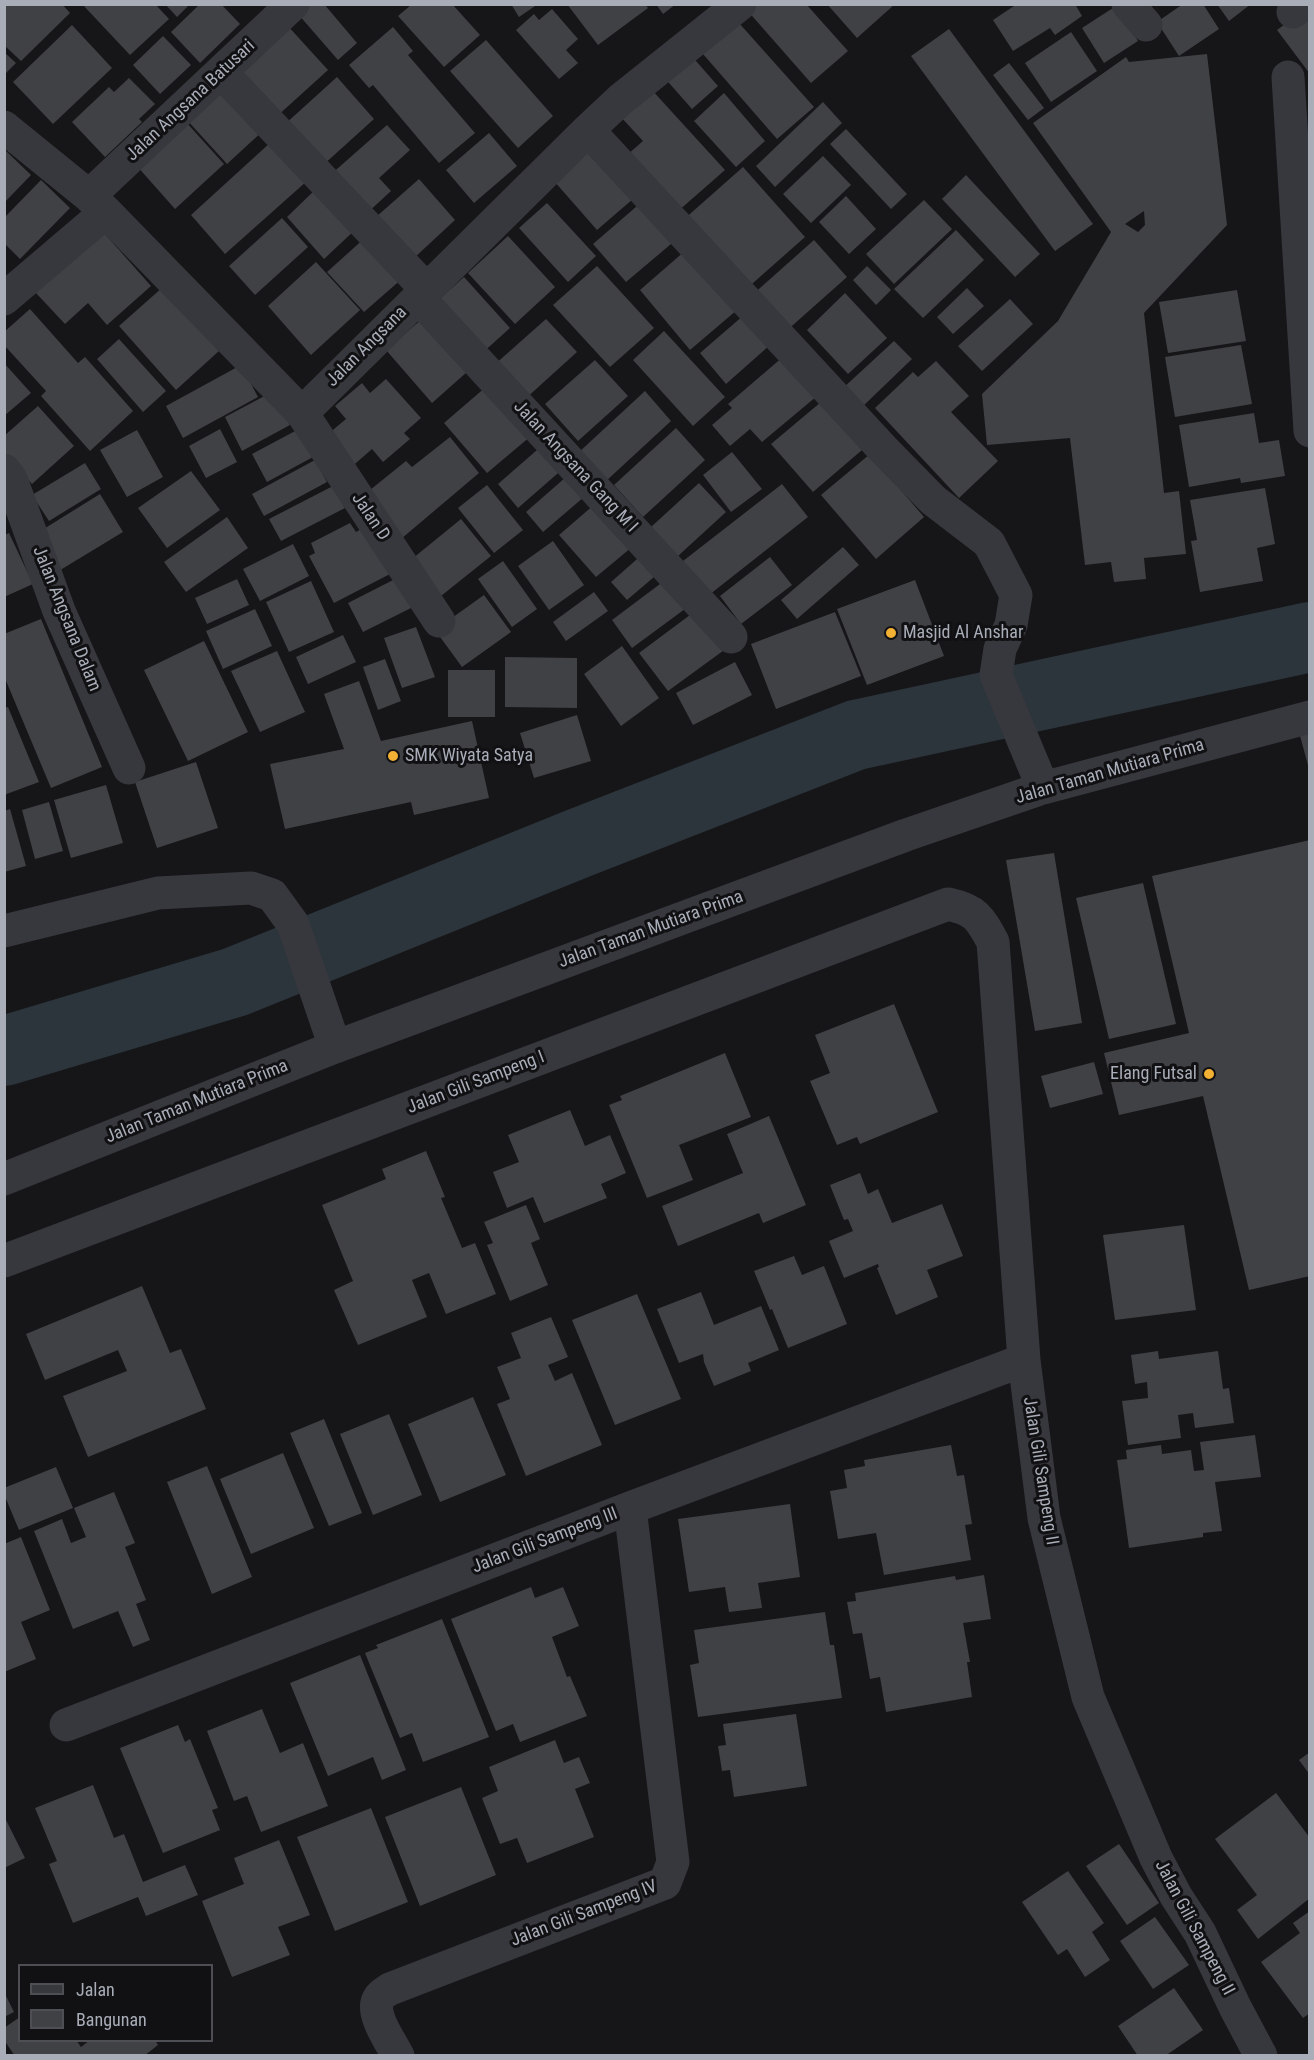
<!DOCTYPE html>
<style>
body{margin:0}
#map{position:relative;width:1314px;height:2060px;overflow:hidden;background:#161618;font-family:"Roboto Condensed",sans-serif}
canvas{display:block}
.frame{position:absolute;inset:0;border:6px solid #a8adb8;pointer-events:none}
.legend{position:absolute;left:18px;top:1964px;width:195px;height:78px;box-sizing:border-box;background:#111113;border:2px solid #4d4f55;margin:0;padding:8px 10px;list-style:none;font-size:18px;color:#a8adb8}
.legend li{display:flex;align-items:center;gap:12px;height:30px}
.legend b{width:30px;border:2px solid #4d4f55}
</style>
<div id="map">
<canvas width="1314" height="2060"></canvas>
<div class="frame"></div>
<ul class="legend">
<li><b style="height:8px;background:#37383d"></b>Jalan</li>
<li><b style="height:16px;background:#404145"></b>Bangunan</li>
</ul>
</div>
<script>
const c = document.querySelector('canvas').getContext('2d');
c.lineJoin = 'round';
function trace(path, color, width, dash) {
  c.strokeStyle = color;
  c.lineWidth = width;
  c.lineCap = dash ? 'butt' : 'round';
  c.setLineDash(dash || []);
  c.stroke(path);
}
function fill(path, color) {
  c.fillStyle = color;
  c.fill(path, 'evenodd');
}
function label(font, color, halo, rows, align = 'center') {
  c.font = font + ' "Roboto Condensed",sans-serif';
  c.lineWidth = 6;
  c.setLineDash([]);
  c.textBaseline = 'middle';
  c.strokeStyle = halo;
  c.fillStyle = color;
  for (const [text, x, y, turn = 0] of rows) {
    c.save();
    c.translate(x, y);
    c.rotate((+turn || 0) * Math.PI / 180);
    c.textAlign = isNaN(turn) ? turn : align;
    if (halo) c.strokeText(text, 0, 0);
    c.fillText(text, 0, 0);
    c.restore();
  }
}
trace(new Path2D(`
 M4 1051 235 982 579 843 856 735 1310 637`), '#2c353c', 70);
fill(new Path2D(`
 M4 4H62L70 13 21 61 4 45Z
 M82 4H155L169 19 130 55Z
 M165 4H190L177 17Z
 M200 4H221L240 24 200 63 171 32Z
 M310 4H324L357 43 338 60 298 14Z
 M511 4H538L519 17Z
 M567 4H645L648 8 598 45Z
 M656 4H676L663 14Z
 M752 4H806L848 51 811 83 746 9Z
 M827 4H895L857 38Z
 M1017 4H1075L1082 16 1055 35 1050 28 1013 51 993 20Z
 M1183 4H1203L1219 29 1179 56 1157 22Z
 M1217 4H1251L1229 21Z
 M411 5H453L480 35 444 67 398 16Z
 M1116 6 1138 41 1104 63 1082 28Z
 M1310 6V74L1277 30Z
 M552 9 578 39 566 50 578 63 559 79 516 30 534 14 539 20Z
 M739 23 814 107 777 139 703 54Z
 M72 25 112 68 53 124 13 82Z
 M287 25 328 70 275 118 234 73Z
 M393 27 413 51 408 55 475 133 439 163 373 85 369 88 349 65Z
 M949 29 1093 224 1055 251 911 56Z
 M1071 32 1097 71 1051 102 1025 63Z
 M163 36 191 65 160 94 133 65Z
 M486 40 553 116 518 148 450 71Z
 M4 52 16 63 4 75Z
 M689 53 718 86 692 109 662 75Z
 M1207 54 1227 225 1144 313 1164 493 1179 491 1186 554 1144 558 1146 579 1114 582 1111 562 1085 565 1070 438 987 445 982 394 1058 321 1111 232 1033 123 1126 57 1129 62ZM1144 211 1145 225 1138 232 1125 224Z
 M1009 63 1044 108 1028 120 993 75Z
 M337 77 374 119 322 166 284 125Z
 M129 78 155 104 139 119 142 122 105 157 72 122 109 87 114 92Z
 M225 85 265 129 227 164 187 120Z
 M651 89 725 170 677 212 627 155 643 141 620 116Z
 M724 93 765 141 736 167 694 121Z
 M823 102 842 123 775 187 756 166Z
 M185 121 224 164 175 209 136 165Z
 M387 125 410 150 379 178 391 191 365 215 329 176Z
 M846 129 907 194 891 209 830 144Z
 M489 133 517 166 474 203 446 170Z
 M271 142 307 181 225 254 191 215Z
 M4 149 31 175 4 203Z
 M591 149 633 199 597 230 554 181Z
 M823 156 851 185 811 223 783 194Z
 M743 167 805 237 744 291 682 221Z
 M966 175 1040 254 1015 277 942 199Z
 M419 179 455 220 413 259 376 217Z
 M41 180 70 208 20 259 4 243V218Z
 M318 187 356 229 324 259 287 217Z
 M846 196 876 229 849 254 819 222Z
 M644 200 677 239 626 282 593 244Z
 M924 200 952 229 894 284 866 254Z
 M547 203 596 256 568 282 519 228Z
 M282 218 308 247 255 295 229 266Z
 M98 226 151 286 107 325 88 303 65 324 35 292Z
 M956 230 984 260 923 318 894 289Z
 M367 236 404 277 364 312 327 272Z
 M508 236 555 287 515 324 468 273Z
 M814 240 847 277 784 333 751 296Z
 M686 250 737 310 690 350 640 290Z
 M316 262 360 310 311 355 268 306Z
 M597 266 654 328 610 367 553 305Z
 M867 266 891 290 876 305 853 280Z
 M464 277 510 328 480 355 434 304Z
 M163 287 219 351 176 390 119 326Z
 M967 288 984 306 953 334 937 317Z
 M1237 290 1246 341 1168 353 1159 302Z
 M845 293 887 338 848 374 807 330Z
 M1010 299 1033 324 982 371 958 346Z
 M30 309 78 363 85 357 133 411 90 451 41 396 46 391 4 345V332Z
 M744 315 770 345 726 384 700 353Z
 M422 319 467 372 432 403 386 350Z
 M546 319 577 352 524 400 493 366Z
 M664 331 725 397 693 426 633 360Z
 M119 339 166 391 143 412 97 359Z
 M894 341 912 359 860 409 842 389Z
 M1241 345 1252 404 1175 417 1165 357Z
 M784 356 817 396 762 442 750 429 730 446 712 425 732 408 728 404Z
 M595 360 628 396 578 441 545 404Z
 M936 361 969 396 951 412 998 461 959 498 875 408 913 372 918 377Z
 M4 363 31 393 4 416Z
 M241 365 258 397 183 438 166 406Z
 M386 379 421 418 404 433 410 439 383 462 372 449 348 470 322 439 346 419 335 406 362 383 370 393Z
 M487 386 531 436 487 473 444 423Z
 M645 391 671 421 605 482 578 453Z
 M272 392 290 425 242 451 225 417Z
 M821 402 862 450 813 492 771 444Z
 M38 406 74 446 32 484 4 452V436Z
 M1254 413 1259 443 1279 440 1285 476 1241 483 1240 478 1189 487 1179 425Z
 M676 428 705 460 643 517 614 485Z
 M220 429 237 462 206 478 189 446Z
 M137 430 163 477 127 497 100 450Z
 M297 430 313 457 267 482 252 454Z
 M450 437 479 473 401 539 365 494 406 461 412 467Z
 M545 443 565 467 518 508 498 484Z
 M732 452 762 489 731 512 703 475Z
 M870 454 924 517 876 559 821 495Z
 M315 460 327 482 264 516 252 494Z
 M85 463 101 489 49 521 32 495Z
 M191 471 220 510 167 548 138 508Z
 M566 477 584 497 543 532 526 512Z
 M699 483 726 512 678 556 651 527Z
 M782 484 808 517 709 595 683 561Z
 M487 485 523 530 494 553 458 508Z
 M333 486 345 508 281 541 269 519Z
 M1265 488 1275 544 1257 548 1263 581 1200 592 1191 541 1197 540 1190 500Z
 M100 494 123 532 57 572 34 535Z
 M595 504 632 547 596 577 559 535Z
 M227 517 248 548 186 592 164 562Z
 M461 519 491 556 436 600 407 563Z
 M350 523 356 532 365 527 390 574 334 603 309 556 315 553 311 543Z
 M9 533 33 584 4 597V535Z
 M553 541 584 585 549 610 518 566Z
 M293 544 309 576 260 601 243 569Z
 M843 547 859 565 797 619 781 600Z
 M645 552 661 571 627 600 611 582Z
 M770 557 792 585 741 624 720 596Z
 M503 561 537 609 512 627 478 579Z
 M397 578 413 607 363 632 348 603Z
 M668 578 689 606 632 648 612 620Z
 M237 579 249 605 207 624 195 598Z
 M915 580 944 656 867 685 837 609Z
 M311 581 334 632 289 652 266 602Z
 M594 592 608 611 566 641 553 622Z
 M484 595 511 632 462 667 435 630Z
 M255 609 272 646 223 669 206 631Z
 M698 609 727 648 668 691 639 653Z
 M835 612 861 676 776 709 751 644Z
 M41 619 102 767 51 788 4 676V634Z
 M416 627 435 677 402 688 384 638Z
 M343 635 356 662 308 684 296 657Z
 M204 641 248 732 188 761 144 670Z
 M622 646 659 698 621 726 584 674Z
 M277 651 305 712 260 732 231 671Z
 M505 657 577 658V708L505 707Z
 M385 659 401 701 378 710 363 667Z
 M735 662 752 695 693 725 676 693Z
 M448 670H495V717H448Z
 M359 681 381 741 472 721 489 798 414 815 411 802 285 829 270 764 344 749 324 694Z
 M8 707 39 782 4 795V708Z
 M577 715 591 761 534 778 520 733Z
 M1310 729V769H1309L1299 732Z
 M196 762 218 828 157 848 135 782Z
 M106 785 123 843 71 858 54 800Z
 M49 802 63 851 35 859 22 810Z
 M10 809 26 866 4 872V811Z
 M1310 840V1276L1249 1290 1203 1096 1119 1115 1104 1053 1189 1033 1152 876Z
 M1054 853 1082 1023 1035 1031 1006 860Z
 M1143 883 1176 1024 1109 1039 1076 898Z
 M894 1004 938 1112 860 1144 857 1137 837 1145 810 1081 830 1073 815 1035Z
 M725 1053 751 1117 679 1145 693 1180 647 1198 609 1105 622 1100 620 1096Z
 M1094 1062 1103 1094 1050 1108 1041 1076Z
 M570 1110 585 1146 610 1135 626 1173 601 1184 607 1198 544 1223 533 1197 507 1208 493 1172 519 1162 508 1135Z
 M769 1116 806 1205 763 1223 759 1213 678 1246 662 1206 743 1173 727 1134Z
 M426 1151 445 1197 441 1198 462 1248 475 1243 496 1294 446 1314 429 1273 412 1280 427 1317 358 1345 334 1290 353 1281 322 1205 386 1179 382 1169Z
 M860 1173 868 1194 878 1189 892 1223 942 1204 963 1256 927 1270 938 1297 896 1315 877 1268 879 1267 878 1264 844 1278 829 1241 853 1231 848 1219 844 1220 830 1185Z
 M526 1205 540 1239 531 1243 548 1285 510 1301 487 1245 493 1243 484 1222Z
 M1184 1225 1196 1310 1115 1320 1103 1235Z
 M794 1256 802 1275 824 1266 847 1324 788 1348 772 1309 770 1310 754 1271Z
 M142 1286 170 1353 181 1349 206 1409 88 1457 63 1396 127 1371 118 1350 45 1380 26 1334Z
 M701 1292 714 1325 761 1306 779 1350 748 1363 751 1371 714 1386 704 1362 703 1354 679 1363 657 1309Z
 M637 1294 681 1399 615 1425 572 1320Z
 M551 1317 568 1357 548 1365 555 1381 572 1373 602 1445 526 1476 497 1404 510 1399 497 1367 521 1358 511 1333Z
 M1158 1351 1159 1359 1218 1351 1223 1389 1229 1388 1234 1423 1195 1428 1193 1413 1178 1415 1181 1438 1128 1445 1122 1401 1148 1398 1147 1382 1135 1384 1131 1355Z
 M473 1397 506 1475 440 1502 408 1424Z
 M389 1414 422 1495 373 1515 340 1434Z
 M324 1419 362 1513 329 1526 290 1433Z
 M1255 1435 1261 1477 1215 1482 1222 1531 1203 1533V1537L1129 1548 1117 1460 1127 1459 1126 1450 1161 1445 1162 1454 1191 1450 1194 1471 1204 1470 1200 1442Z
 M951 1445 957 1476 964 1475 972 1524 965 1525 971 1560 884 1575 876 1533 838 1539 830 1491 847 1488 844 1470 865 1466 864 1460Z
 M283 1453 314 1528 251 1554 220 1479Z
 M207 1466 252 1577 212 1594 167 1482Z
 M56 1467 73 1508 19 1530 4 1494V1488Z
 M114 1492 135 1543 125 1547 146 1600 136 1604 150 1640 133 1647 118 1611 73 1629 34 1531 62 1519 71 1543 86 1537 74 1508Z
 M790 1504 800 1577 758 1583 762 1608 729 1612 725 1587 689 1592 678 1519Z
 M21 1537 50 1610 21 1622 36 1659 4 1672V1544Z
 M984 1575 991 1619 963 1623 970 1662H967L972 1697 886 1712 880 1677 870 1679 862 1633 853 1634 847 1602 856 1601 855 1593 955 1576 956 1580Z
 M531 1587 535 1598 563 1587 579 1626 552 1637 567 1677 570 1676 587 1716 520 1742 513 1724 496 1731 451 1619Z
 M825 1612 830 1645H834L842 1698 698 1717 690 1665 699 1663 694 1630Z
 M442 1619 489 1737 423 1762 412 1733 400 1738 365 1653 378 1648 376 1645Z
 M360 1655 406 1770 382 1780 373 1757 328 1776 290 1683Z
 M262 1709 280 1753 303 1743 328 1806 261 1832 247 1796 234 1801 207 1731Z
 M796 1714 807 1786 734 1797 730 1770 722 1771 718 1746 726 1745 723 1724Z
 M178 1725 185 1742 190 1739 218 1808 212 1810 220 1830 163 1853 120 1748Z
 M555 1740 564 1763 579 1757 590 1783 575 1789 594 1837 527 1863 517 1838 500 1844 482 1798 498 1791 489 1767Z
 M1310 1752V1775L1299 1760Z
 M93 1785 114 1838 124 1834 143 1882 185 1865 198 1895 146 1916 138 1897 73 1923 49 1864 57 1861 35 1808Z
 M461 1787 496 1875 420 1906 385 1817Z
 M1276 1793 1310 1838V1898L1258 1939 1237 1910 1257 1895 1215 1839Z
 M371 1808 408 1902 335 1931 297 1837Z
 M4 1816 25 1858 4 1868Z
 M279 1840 310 1915 278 1927 290 1955 232 1977 202 1901 244 1884 234 1858Z
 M1119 1844 1159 1903 1127 1925 1086 1866Z
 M1068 1871 1104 1923 1092 1932 1110 1960 1085 1977 1067 1949 1058 1955 1022 1902Z
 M1310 1911V2013L1303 2018 1261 1962 1300 1933 1293 1923Z
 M1155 1917 1189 1965 1153 1989 1120 1941Z
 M1174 1988 1203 2030 1165 2056H1138L1118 2026Z
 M4 1992 14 2012 4 2017Z
 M20 2017V2040H76L81 2047 90 2040H155L158 2045 144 2056H15L4 2040V2028Z`), '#404145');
trace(new Path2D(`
 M1128 4 1146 25
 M1293 12 1305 4
 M222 73 426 289
 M1288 77 1310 431
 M4 127 89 196 106 212 302 413 439 621
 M588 130 883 449 933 500 989 543 1016 595 1011 625 1000 649 996 675 1043 788
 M89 196 293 4
 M418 297 731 637
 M4 299 106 212
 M302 413 588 130 620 100 740 4
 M4 470 11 479 59 611 129 768
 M4 931 158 893 251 888 272 895 293 924 335 1047
 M4 1179 335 1047 906 835 1043 788 1310 717
 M4 1261 948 904C976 910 980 918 993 942L1024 1360 1044 1518 1088 1697 1156 1858 1176 1896 1200 1933 1235 2007 1261 2056
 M66 1725 630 1508 1024 1360
 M398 2056C391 2042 369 2012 379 1998 381 1994 387 1991 390 1989L665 1883 673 1862 630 1508`), '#37383d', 33);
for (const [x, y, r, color] of [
 [891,633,6,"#f2b134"],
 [393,756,6,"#f2b134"],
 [1209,1074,6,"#f2b134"]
]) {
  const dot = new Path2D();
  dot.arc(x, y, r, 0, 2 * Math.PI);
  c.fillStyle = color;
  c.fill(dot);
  trace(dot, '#111113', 2);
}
label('18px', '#a8adb8', '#111113', [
 ["Jalan Angsana Batusari",191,101,-43],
 ["Jalan Angsana",367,347,-45],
 ["Jalan Angsana Gang M I",575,467,47],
 ["Jalan D",370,517,56],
 ["Jalan Angsana Dalam",66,619,68],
 ["Jalan Taman Mutiara Prima",1110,772,-16],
 ["Jalan Taman Mutiara Prima",651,930,-20],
 ["Jalan Gili Sampeng I",476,1083,-21],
 ["Jalan Taman Mutiara Prima",197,1102,-22],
 ["Jalan Gili Sampeng II",1040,1471,81],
 ["Jalan Gili Sampeng III",545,1541,-21],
 ["Jalan Gili Sampeng IV",584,1914,-21],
 ["Jalan Gili Sampeng II",1194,1928,62]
]);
label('18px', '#a8adb8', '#111113', [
 ["Masjid Al Anshar",903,633],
 ["SMK Wiyata Satya",405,756],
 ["Elang Futsal",1197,1074,"right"]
], 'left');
</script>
